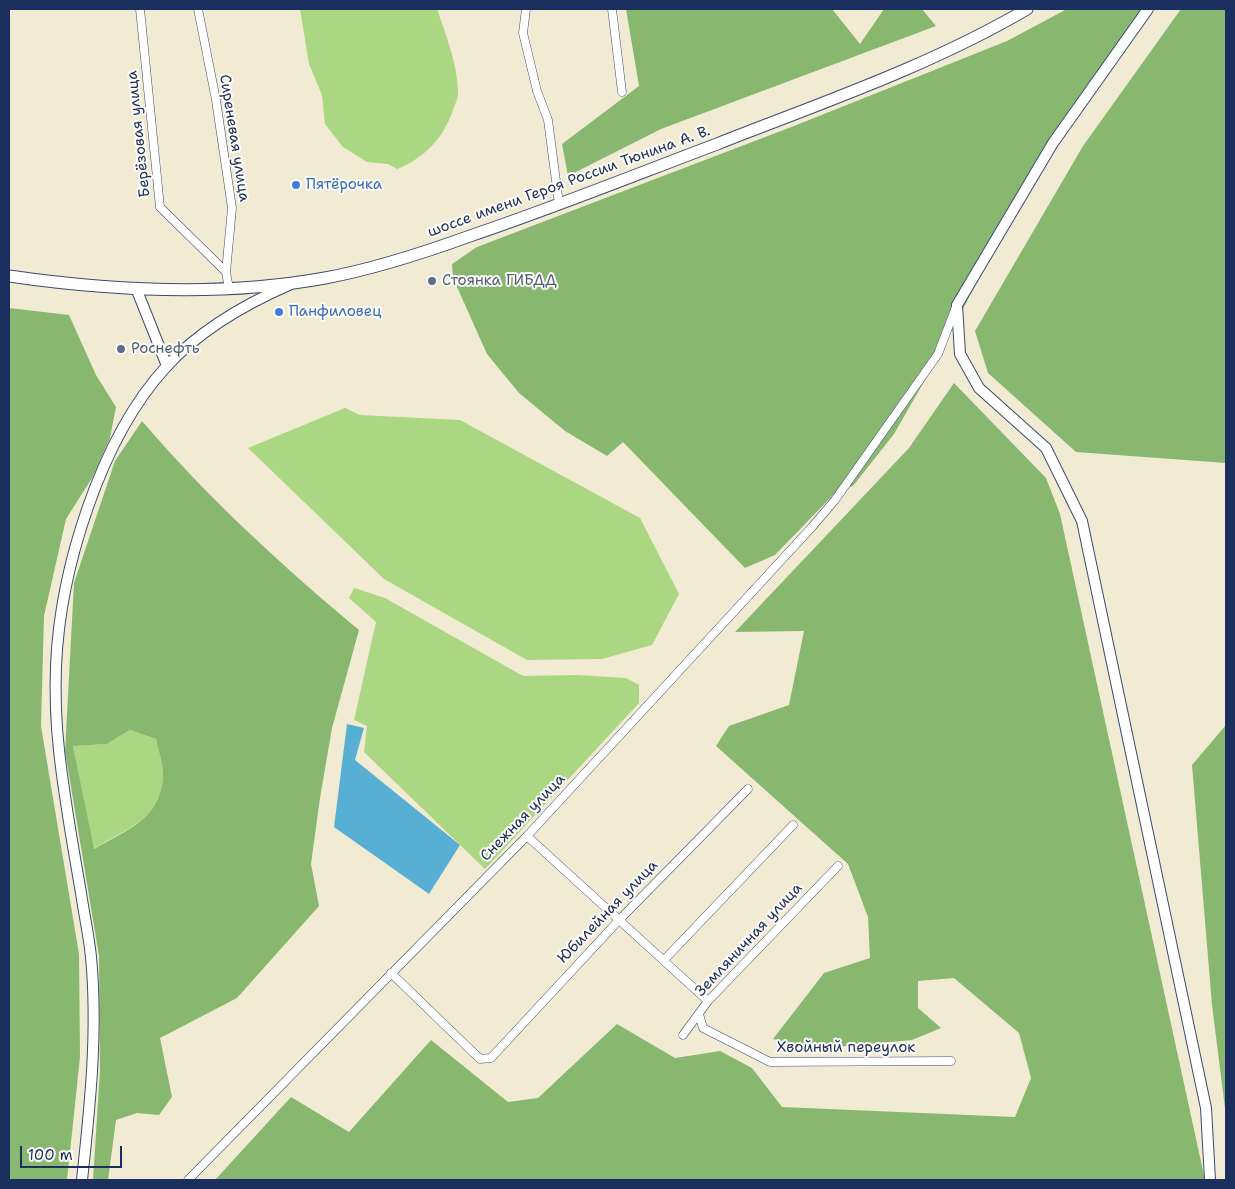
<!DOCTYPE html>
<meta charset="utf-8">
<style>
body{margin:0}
#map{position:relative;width:1235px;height:1189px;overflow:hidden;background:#f2ebd3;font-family:"Shantell Sans",sans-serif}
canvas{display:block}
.frame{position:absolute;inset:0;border:10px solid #1b2f5e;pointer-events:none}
.scale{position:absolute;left:20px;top:1146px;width:102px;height:22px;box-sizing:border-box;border:2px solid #1b2f5e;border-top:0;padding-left:6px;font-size:15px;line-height:18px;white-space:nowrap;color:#1b2f5e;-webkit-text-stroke:4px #fdfcf7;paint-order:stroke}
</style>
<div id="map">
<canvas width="1235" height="1189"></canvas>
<div class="frame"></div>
<div class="scale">100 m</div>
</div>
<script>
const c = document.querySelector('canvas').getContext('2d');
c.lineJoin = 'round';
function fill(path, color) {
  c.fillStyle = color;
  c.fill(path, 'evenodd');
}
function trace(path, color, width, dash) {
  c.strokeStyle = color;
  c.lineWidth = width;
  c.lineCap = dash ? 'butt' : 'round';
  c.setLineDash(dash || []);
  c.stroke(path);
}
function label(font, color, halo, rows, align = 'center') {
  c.font = font + ' "Shantell Sans",sans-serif';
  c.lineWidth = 4;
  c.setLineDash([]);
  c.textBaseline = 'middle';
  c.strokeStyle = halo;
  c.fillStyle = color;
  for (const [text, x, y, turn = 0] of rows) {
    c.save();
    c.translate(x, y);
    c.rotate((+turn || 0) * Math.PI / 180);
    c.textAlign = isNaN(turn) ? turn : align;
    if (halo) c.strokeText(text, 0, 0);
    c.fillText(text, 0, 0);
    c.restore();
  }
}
fill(new Path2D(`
 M300 9H437C446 35 457 63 458 91 459 97 455 104 453 110 444 137 424 159 397 169L388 164 367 162 343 147 325 124 322 95 309 64Z
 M345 408 360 415 460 420 640 518 679 594 652 645 602 659 527 660 384 579 248 448Z
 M354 588 385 598 523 676 577 675 626 678 639 685V703L485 869 364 752 367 726 354 720 376 622 349 598Z
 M130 730 156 739C158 750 164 766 163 777 160 821 125 829 93 849L73 746 107 744Z`), '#abd682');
fill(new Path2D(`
 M626 9H832L860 44 884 9H922L936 26 661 129 568 176 562 144 639 86Z
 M1067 9H1143L1050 143 933 366 894 434 853 486 836 492 775 555 745 568 623 442 607 456 565 431 519 393 487 354 453 278 452 264 477 247 794 126 1007 41Z
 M1181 9H1226V463L1076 452 988 373 975 331 1083 146Z
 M9 308 69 315 96 375 116 407 110 438 92 478 66 519 44 616 41 726 79 954 80 1057 67 1180H11L9 1175Z
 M954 383 1046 478 1060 514 1205 1180H215L291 1097 349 1132 431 1040 508 1102 538 1098 617 1024 675 1058 720 1051 752 1068 782 1107 1015 1117 1031 1078 1019 1033 954 978 918 981V1008L941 1028 912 1040 813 1049 773 1039 824 973 870 958 868 917 848 864 716 746 729 726 789 705 804 631 735 632 909 448Z
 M142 421C208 498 281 565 359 630L332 728 320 798 311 864 319 906 237 998 160 1038 172 1097 159 1115 137 1113 116 1120 108 1180H93L100 1070 99 956 65 751 74 583 115 461ZM130 730 156 739C158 750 164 766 163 777 160 820 126 830 94 849L73 746 107 744Z
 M1226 725V1116L1212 1005 1192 765Z`), '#88b770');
fill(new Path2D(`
 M347 724 364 728 355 760 460 845 429 894 334 827Z`), '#57afd4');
const street = new Path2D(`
 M140 9 160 207 226 272 229 289
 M198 9 216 100 232 208 226 272
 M526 9 523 33 537 91 548 120 559 204
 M612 9 622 92
 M527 836 708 1001
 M664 960 793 825
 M391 973 480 1059 491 1058 620 919 748 789
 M699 1014 703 1028 770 1062 951 1061
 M683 1035 708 1001 838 866
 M188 1180 527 836 812 527 835 500 938 354 956 307`);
const secondary = new Path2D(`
 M1148 9 1053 143 957 305 960 354 979 388 1046 448 1082 521 1206 1108 1210 1180
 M136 288 167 366
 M82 1180C90 1106 98 1032 91 957 89 936 84 914 81 893 73 846 64 798 59 750 56 723 55 693 56 666 60 570 100 439 166 367 200 330 243 305 289 285`);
const primary = new Path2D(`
 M9 276C113 291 221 297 325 278 374 269 423 253 470 236 553 208 635 175 717 144 821 103 930 66 1027 9`);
trace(street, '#3b4b70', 9);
trace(secondary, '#3b4b70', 12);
trace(primary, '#3b4b70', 13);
trace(street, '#fff', 8);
trace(secondary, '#fff', 10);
trace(primary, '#fff', 11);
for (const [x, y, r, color] of [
 [296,185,5,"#3f7fe0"],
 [432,281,5,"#5c6f8a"],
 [279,312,5,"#3f7fe0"],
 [121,349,5,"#5c6f8a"]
]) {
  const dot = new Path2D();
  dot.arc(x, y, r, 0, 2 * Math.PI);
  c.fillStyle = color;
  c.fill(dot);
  trace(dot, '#fdfcf7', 2);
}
label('15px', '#1b2f5e', '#fdfcf7', [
 ["Берёзовая улица",139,134,-96],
 ["Сиреневая улица",234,138,81],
 ["шоссе имени Героя России Тюнина А. В.",569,182,-20],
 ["Снежная улица",523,818,-46],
 ["Юбилейная улица",608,912,-46],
 ["Земляничная улица",749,940,-47],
 ["Хвойный переулок",846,1048]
]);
label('15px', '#366cbe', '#fdfcf7', [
 ["Пятёрочка",306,185],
 ["Панфиловец",289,312]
], 'left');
label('15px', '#4e5e75', '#fdfcf7', [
 ["Стоянка ГИБДД",442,281],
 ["Роснефть",131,349]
], 'left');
</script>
